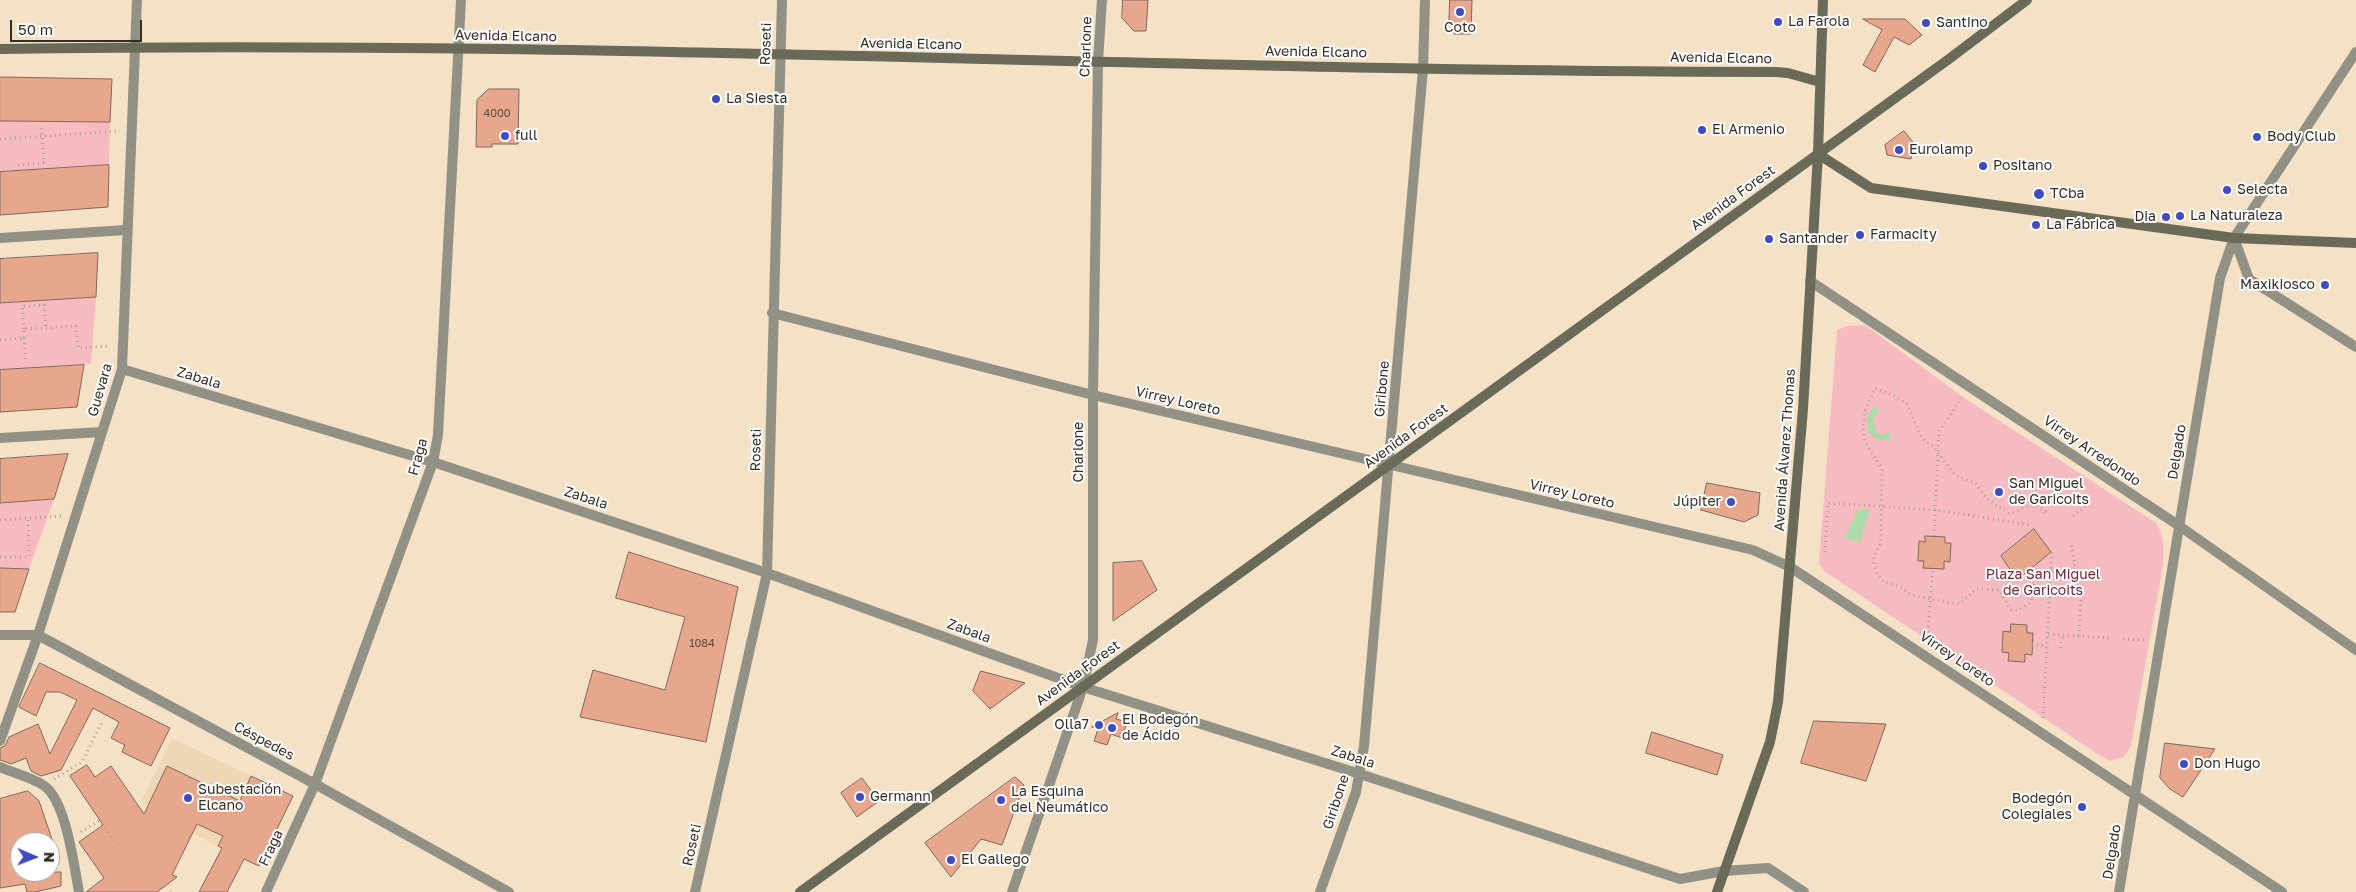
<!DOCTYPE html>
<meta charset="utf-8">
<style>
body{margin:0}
#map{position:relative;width:2356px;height:892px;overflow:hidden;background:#f5e1c6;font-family:"Golos Text",sans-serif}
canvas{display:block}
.north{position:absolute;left:10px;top:832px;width:50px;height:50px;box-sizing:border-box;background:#fff;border:1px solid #aeaba7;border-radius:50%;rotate:91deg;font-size:14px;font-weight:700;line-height:20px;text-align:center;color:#352d23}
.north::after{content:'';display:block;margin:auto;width:18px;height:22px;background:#3f4bbf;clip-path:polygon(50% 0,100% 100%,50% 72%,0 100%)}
.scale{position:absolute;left:10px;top:20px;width:132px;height:22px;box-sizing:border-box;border:2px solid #352d23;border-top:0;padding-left:6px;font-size:15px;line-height:18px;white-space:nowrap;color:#352d23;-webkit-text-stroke:4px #fff;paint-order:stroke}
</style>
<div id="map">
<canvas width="2356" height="892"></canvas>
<div class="north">N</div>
<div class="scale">50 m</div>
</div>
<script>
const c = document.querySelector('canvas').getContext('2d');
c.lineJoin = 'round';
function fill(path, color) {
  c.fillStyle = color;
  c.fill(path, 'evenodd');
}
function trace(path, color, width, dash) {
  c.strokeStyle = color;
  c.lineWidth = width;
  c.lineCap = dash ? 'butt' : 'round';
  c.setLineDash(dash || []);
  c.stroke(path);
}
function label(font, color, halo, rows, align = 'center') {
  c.font = font + ' "Golos Text",sans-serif';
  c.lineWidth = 4;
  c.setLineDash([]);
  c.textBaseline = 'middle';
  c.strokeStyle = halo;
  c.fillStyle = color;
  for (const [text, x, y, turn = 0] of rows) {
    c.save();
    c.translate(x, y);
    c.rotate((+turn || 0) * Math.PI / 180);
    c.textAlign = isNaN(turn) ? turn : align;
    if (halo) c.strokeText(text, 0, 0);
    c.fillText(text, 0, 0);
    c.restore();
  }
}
fill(new Path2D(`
 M172 738 293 796 259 866 156 816 142 800Z`), '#efd7b5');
fill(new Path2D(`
 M0 121 110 122 109 165 0 172Z
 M96 297 91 364 0 370V303Z
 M1865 325 1963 397 2156 523C2165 536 2163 550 2163 565L2131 746 2124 757 2111 761 2099 755 1824 571 1819 563 1837 330 1847 326Z
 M54 499 29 569 0 568V503Z`), '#f6bbc1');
fill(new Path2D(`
 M1875 405 1879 412 1873 418 1876 432 1882 435 1889 432 1891 438C1881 443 1877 439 1869 433 1865 421 1867 415 1875 405Z
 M1858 509H1870L1860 542 1845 538Z`), '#addba8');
const building = new Path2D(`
 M1123 0H1148L1146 31H1134L1122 18Z
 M1450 0H1472L1471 34H1454L1449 24Z
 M1863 19H1905L1922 35 1909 45 1894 37 1875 72 1863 65 1882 30Z
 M0 77 112 79 110 122 0 121Z
 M489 89H519L518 144H492V147H476L477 100Z
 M1904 131 1913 142 1911 159 1887 155 1885 145Z
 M109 165 108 207 0 215V172Z
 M98 253 96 297 0 303V259Z
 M84 365 77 407 0 412V370Z
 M68 454 54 499 0 503V459Z
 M1707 483 1760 493 1758 515 1744 522 1701 510Z
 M2034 529 2051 552 2017 580 2001 556Z
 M1925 536 1945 537V543H1951L1950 562 1944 561V569L1923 568 1924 561H1918L1919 541 1925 542Z
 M629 552 738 587 706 742 580 717 593 670 665 690 685 617 616 598Z
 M1142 561 1157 590 1113 621V563Z
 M0 568 29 569 15 612H0Z
 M2011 624 2027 625V633H2033L2032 655 2025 654V662L2008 661 2009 653 2002 652 2003 631 2010 632Z
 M40 663 170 728 151 766 122 752 125 745 111 738 119 722 93 708 61 770 41 776 31 771 26 758 11 764 0 760V748L5 746 9 737 38 724 50 754 77 700 60 692H46L36 716 19 707Z
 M981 671 1025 683 990 709 973 691Z
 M1118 713 1116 719 1127 722 1122 738 1111 734 1107 745 1094 741 1098 729 1092 727Z
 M1814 721 1886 724 1866 781 1801 763Z
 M1652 732 1723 755 1717 775 1646 753Z
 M2165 743 2215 749 2183 797 2170 789 2160 778Z
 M87 765 95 777 111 766 144 814 167 766 240 801 251 776 293 796 259 866 244 859 227 892H199L222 848 218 846 223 836 197 824 172 875 177 877 157 892H86L104 878 79 842 103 825 70 776Z
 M1015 777 1024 785 1002 845 981 839 951 877 925 843Z
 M862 778 879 801 857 817 841 793Z
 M28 791 39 801 53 842H20V872H61V886L35 892H27L25 884 0 888V799Z`);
fill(building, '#e6a78c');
trace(building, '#84675b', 1);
trace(new Path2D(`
 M0 139 120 131
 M18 165 44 163 41 126
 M24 329 22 306 44 305 46 328
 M24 338 26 363
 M0 340 24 338V329L76 326 78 348 110 346
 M2046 512C2030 500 2026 508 2010 514L1987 499 1975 483 1955 475 1933 446 1926 442 1920 435 1907 404 1895 396 1875 388 1865 411 1863 429 1865 441 1882 469 1881 542 1874 556V564L1877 574 1884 582 1899 586 1912 595 1950 603H1961L1976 589 1999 590 2011 610H2019L2031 602 2034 583 2040 573 2052 570 2067 571 2075 565 2071 542
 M2073 516 2086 506
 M0 520 62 516
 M1934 536 1939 431 1962 398
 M1825 552 1828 503 1936 510 2031 525
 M0 557H29L28 518
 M2048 634 2110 638
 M2079 636 2082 580
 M2123 639 2147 640
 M1927 642 1933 568
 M2032 644 2047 646
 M2061 648 2062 635
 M2043 718 2052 549
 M54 779 82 762 103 720
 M81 832 99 821 117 844
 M170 892 173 890`), '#b0a18c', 3, [1, 4]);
trace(new Path2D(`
 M0 767C14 773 30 777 43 785 66 799 74 866 79 892`), '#919285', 10);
trace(new Path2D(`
 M0 238 126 230
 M2234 238 2249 279 2356 347
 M1810 281 2178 525 2356 650
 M772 313 1093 395 1753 550 1790 567 2282 892
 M122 369 433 462 767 573 1083 687 1360 774 1680 879 1724 871 1768 868 1804 892
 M0 438 102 432
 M0 635H38L315 784 509 892
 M0 741 38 635 122 369 137 0
 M266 892 315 784 433 462 438 435 461 0
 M695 892 767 573 782 0
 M1012 892 1083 687 1093 640V395L1098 61 1102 0
 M1320 892 1356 792 1364 746 1423 69 1425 0
 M2119 892 2220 278 2234 238 2356 52`), '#919285', 10);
trace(new Path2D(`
 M0 49C592 39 1184 72 1776 72L1788 73 1820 82
 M1818 154 1871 188 2234 238 2356 243
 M800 892 1949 59 2027 0
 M1717 892 1770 742 1778 702 1803 409 1818 154 1823 0`), '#6a6a58', 10);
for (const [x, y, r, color] of [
 [1460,12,5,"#3f4bbf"],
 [1778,22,5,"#3f4bbf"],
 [1926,23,5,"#3f4bbf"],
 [716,99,5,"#3f4bbf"],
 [1702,130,5,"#3f4bbf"],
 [505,136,5,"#3f4bbf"],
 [2257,137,5,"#3f4bbf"],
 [1899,150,5,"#3f4bbf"],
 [1983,166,5,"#3f4bbf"],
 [2227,190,5,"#3f4bbf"],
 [2039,194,6,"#3f4bbf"],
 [2180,216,5,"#3f4bbf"],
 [2166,217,5,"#3f4bbf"],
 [2036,225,5,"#3f4bbf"],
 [1860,235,5,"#3f4bbf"],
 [1769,239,5,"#3f4bbf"],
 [2325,285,5,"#3f4bbf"],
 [1999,492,5,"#3f4bbf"],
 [1731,502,5,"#3f4bbf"],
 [1099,725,5,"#3f4bbf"],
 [1112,728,5,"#3f4bbf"],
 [2184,764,5,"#3f4bbf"],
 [860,797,5,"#3f4bbf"],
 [188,798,5,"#3f4bbf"],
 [1001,800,5,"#3f4bbf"],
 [2082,807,5,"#3f4bbf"],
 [951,860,5,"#3f4bbf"]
]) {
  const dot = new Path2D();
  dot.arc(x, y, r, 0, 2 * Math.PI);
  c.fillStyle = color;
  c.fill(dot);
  trace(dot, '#fff', 2);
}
label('11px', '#614c3d', null, [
 ["4000",497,114],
 ["1084",702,644]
]);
label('14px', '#352d23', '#fff', [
 ["La Farola",1788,22],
 ["Santino",1936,23],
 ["Coto",1460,28,"center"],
 ["La Siesta",726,99],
 ["El Armenio",1712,130],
 ["full",515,136],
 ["Body Club",2267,137],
 ["Eurolamp",1909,150],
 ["Positano",1993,166],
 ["Selecta",2237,190],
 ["TCba",2050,194],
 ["La Naturaleza",2190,216],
 ["Dia",2156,217,"right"],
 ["La Fábrica",2046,225],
 ["Farmacity",1870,235],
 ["Santander",1779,239],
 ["Maxikiosco",2315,285,"right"],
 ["San Miguel",2009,484],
 ["de Garicoits",2009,500],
 ["Júpiter",1721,502,"right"],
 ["El Bodegón",1122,720],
 ["de Ácido",1122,736],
 ["Olla7",1089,725,"right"],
 ["Don Hugo",2194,764],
 ["Subestación",198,790],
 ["Elcano",198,806],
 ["La Esquina",1011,792],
 ["del Neumático",1011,808],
 ["Germann",870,797],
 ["Bodegón",2072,799,"right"],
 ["Colegiales",2072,815,"right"],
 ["El Gallego",961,860]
], 'left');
label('14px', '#352d23', '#fff', [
 ["Avenida Elcano",506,36,1],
 ["Roseti",766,44,-88],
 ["Avenida Elcano",911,44,1],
 ["Charlone",1086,47,-88],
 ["Avenida Elcano",1316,52,1],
 ["Avenida Elcano",1721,58,1],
 ["Avenida Forest",1733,198,-36],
 ["Zabala",199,378,17],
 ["Giribone",1382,389,-85],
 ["Guevara",100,390,-74],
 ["Virrey Loreto",1178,401,13],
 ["Avenida Forest",1406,436,-36],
 ["Roseti",756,450,-89],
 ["Avenida Álvarez Thomas",1785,450,-86],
 ["Virrey Arredondo",2092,451,34],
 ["Charlone",1079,452,-90],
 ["Delgado",2177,452,-81],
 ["Fraga",418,457,-75],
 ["Virrey Loreto",1572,494,13],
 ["Zabala",586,498,18],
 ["Zabala",969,631,20],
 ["Virrey Loreto",1957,659,34],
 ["Avenida Forest",1078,673,-36],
 ["Céspedes",264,741,28],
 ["Zabala",1353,757,18],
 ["Giribone",1336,802,-72],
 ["Roseti",692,845,-77],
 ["Fraga",271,848,-65],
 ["Delgado",2112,852,-81]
]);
label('14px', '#752435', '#fff', [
 ["Plaza San Miguel",2043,575],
 ["de Garicoits",2043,591]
]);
</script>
